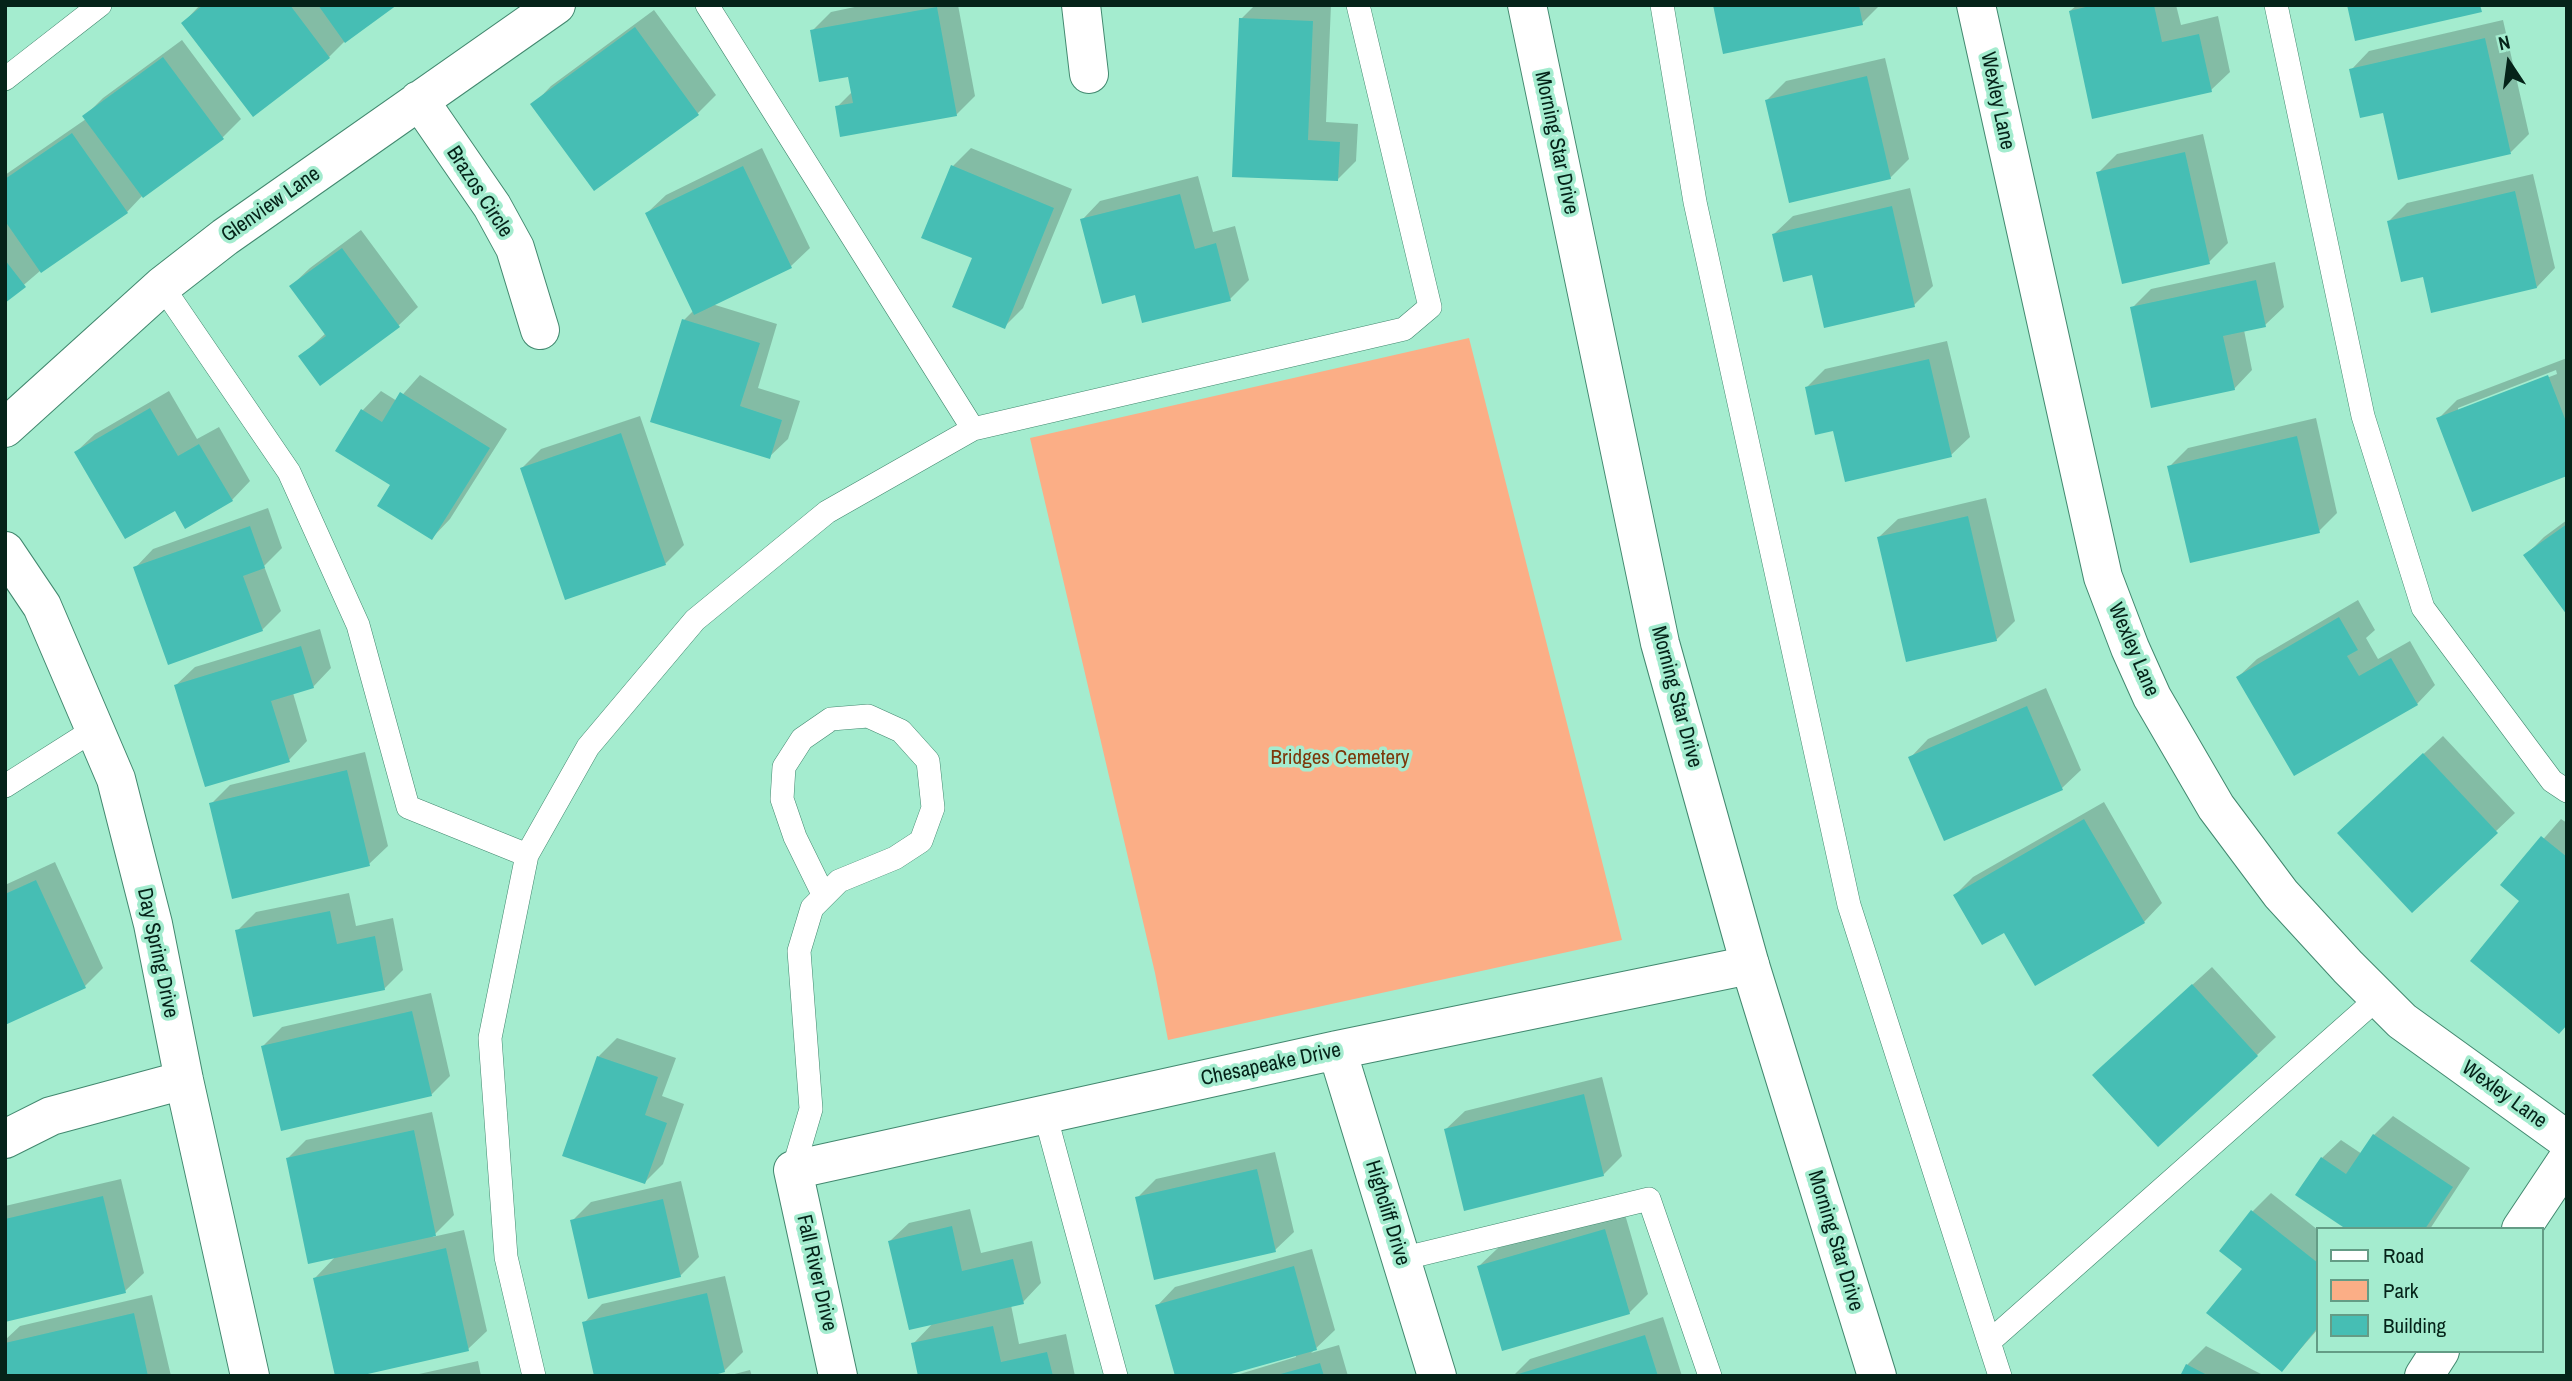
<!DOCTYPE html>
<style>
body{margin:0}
#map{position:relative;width:2572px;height:1381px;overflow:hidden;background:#a4eccf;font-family:"Archivo Narrow",sans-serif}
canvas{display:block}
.frame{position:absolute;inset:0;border:7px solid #052319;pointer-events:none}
.legend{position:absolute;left:2316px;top:1227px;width:228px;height:126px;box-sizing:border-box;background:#a4eccf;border:2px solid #649c86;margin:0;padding:9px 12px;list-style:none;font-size:21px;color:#052319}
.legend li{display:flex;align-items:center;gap:14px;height:35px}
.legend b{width:35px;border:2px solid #649c86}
.north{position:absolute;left:2474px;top:28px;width:70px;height:70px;-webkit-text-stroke:5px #a4eccf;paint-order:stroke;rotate:347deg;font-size:19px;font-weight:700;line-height:28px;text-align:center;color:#052319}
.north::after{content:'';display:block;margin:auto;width:24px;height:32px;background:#052319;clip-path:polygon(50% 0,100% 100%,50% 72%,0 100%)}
</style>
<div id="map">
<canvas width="2572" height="1381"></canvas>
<div class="frame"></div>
<ul class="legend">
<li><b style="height:9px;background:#fff"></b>Road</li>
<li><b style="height:19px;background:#fbae86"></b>Park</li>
<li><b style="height:19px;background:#46beb4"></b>Building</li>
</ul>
<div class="north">N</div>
</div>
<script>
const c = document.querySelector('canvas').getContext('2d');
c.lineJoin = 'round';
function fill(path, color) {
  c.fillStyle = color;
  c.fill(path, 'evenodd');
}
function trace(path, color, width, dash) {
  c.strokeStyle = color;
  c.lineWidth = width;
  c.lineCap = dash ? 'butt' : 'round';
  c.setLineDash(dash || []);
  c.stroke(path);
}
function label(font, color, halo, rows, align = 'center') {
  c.font = font + ' "Archivo Narrow",sans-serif';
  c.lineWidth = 7;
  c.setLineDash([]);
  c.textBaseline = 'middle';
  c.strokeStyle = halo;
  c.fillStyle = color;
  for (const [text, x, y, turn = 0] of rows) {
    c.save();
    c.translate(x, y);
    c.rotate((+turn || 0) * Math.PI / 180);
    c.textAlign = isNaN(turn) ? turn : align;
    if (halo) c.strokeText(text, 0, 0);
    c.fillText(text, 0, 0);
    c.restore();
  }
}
fill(new Path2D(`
 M1469 338 1622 940 1168 1040 1155 973 1030 438Z`), '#fbae86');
fill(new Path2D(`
 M200 5H394L346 40 329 57 183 23Z
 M864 5H958L975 96 956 115 837 107 852 92 849 75 812 31 831 12Z
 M1255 5H1331L1326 122 1358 124 1356 161 1338 179 1234 175 1241 19Z
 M1715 5H1880L1862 23Z
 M2077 5H2176L2181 25 2218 16 2230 72 2211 90 2070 11Z
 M654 10 716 95 698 113 595 189 533 105 551 86Z
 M2503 20 2529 134 2511 152 2384 111 2351 70 2369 51Z
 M182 40 241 119 223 137 143 195 127 212 40 271 5 301V175L86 119 85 116 103 98Z
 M1885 58 1909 159 1890 178 1767 100 1786 81Z
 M2203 134 2228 243 2209 262 2098 173 2117 154Z
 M762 148 810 248 791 266 712 304 777 324 758 388 800 401 788 439 769 457 684 320 694 310 647 213 666 195Z
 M971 148 1072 189 1023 308 1004 327 974 257 953 166Z
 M2533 174 2555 268 2537 287 2424 274 2389 221 2407 203Z
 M1198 176 1213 232 1235 226 1249 280 1230 299 1136 293 1082 220 1100 201Z
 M1910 188 1933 286 1914 305 1813 273 1774 234 1793 216Z
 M361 230 418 307 399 325 320 383 300 357 326 333 291 286 310 268Z
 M2275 262 2284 307 2265 325 2244 330 2252 370 2234 389 2132 308 2151 289Z
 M1947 341 1970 437 1951 455 1834 429 1806 388 1825 369Z
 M2567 358V474L2438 419 2457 400ZM2556 370 2557 374 2458 412V408Z
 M420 375 507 429 450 519 432 538 392 484 337 450 363 410 381 391 397 401Z
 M169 391 197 439 219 427 250 481 232 500 175 508 76 452 95 434Z
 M640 416 684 545 665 564 522 468 541 449Z
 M2316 418 2337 513 2319 531 2169 467 2188 448Z
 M1986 498 2015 621 1996 640 1879 537 1898 519Z
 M268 508 282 548 264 566 281 611 262 630 135 568 153 549Z
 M2567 520V612L2525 556 2544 537Z
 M2358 600 2375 630 2366 638 2378 659 2410 641 2435 685 2417 704 2238 677 2257 659Z
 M320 629 331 668 313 687 293 693 307 741 289 760 176 685 195 667Z
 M2046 688 2081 770 2062 788 1910 758 1928 739Z
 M2443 736 2515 813 2412 911 2358 815Z
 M365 752 388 846 369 864 211 804 230 785Z
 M2104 802 2162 903 2144 922 2005 930 1955 895 1973 877Z
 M2561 819 2567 823V1024L2522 901 2503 885Z
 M55 862 103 968 85 986 5 1023V885Z
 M349 893 356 926 393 918 403 970 384 989 237 931 256 912Z
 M2212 967 2276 1037 2257 1055 2113 1057Z
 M431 993 450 1076 431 1095 263 1046 282 1027Z
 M617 1038 676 1058 662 1096 684 1104 663 1164 645 1182 598 1057Z
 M1602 1077 1622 1156 1603 1175 1446 1129 1465 1111Z
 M432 1112 454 1215 432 1237 464 1230 487 1331 468 1349 315 1278 337 1255 288 1158 306 1140Z
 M2393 1116 2470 1168 2430 1229H2349L2322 1158 2341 1140 2362 1154 2374 1135Z
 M1275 1152 1294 1232 1275 1250 1137 1198 1156 1179Z
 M121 1179 144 1273 125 1291 5 1320V1206Z
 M681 1181 699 1257 680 1276 572 1221 591 1202Z
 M2271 1193 2318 1230V1329L2282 1370 2244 1269 2252 1212Z
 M970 1209 981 1253 1032 1241 1041 1283 1023 1302 1011 1305 1019 1344 1066 1334 1075 1376H920L913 1344 934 1322 890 1241 909 1223Z
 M1624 1211 1648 1294 1629 1313 1479 1266 1498 1248Z
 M1312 1249 1335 1330 1311 1353 1339 1345 1348 1376H1233L1296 1357 1295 1354 1157 1306 1175 1287Z
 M725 1276 743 1352 724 1371 584 1323 602 1304Z
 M152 1295 171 1376H8L5 1362V1340L20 1326Z
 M1663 1317 1682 1376H1513L1530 1359Z
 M2206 1346 2265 1376H2182L2187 1365Z
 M478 1361 481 1376H410Z
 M750 1370 752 1376H727Z`), '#0003');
fill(new Path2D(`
 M203 5H290L330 58 253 117 181 23Z
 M318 5H397L345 43Z
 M1713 5H1859L1863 25 1723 54Z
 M2094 5H2154L2162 42 2199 34 2212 92 2092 119 2069 11Z
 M2347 5H2480L2482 12 2355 41Z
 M937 7 957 116 840 137 835 106 853 103 848 77 819 82 810 30Z
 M1239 18 1313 21 1308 140 1340 142 1338 181 1232 177Z
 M635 27 699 115 594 191 530 104Z
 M2485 38 2511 154 2398 180 2383 113 2360 118 2349 69Z
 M163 57 224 139 143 198 82 116Z
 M1867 76 1891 179 1789 203 1765 100Z
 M72 133 128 213 41 273 5 221V179Z
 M2185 152 2210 264 2122 284 2096 172Z
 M951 165 1054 208 1005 329 952 307 972 258 921 238Z
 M743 166 792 268 694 315 645 213Z
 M2515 191 2537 288 2431 313 2423 277 2401 282 2387 221Z
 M1180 194 1195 249 1216 243 1231 301 1142 323 1135 295 1102 304 1080 219Z
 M1892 206 1915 307 1824 328 1812 275 1783 282 1772 234Z
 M342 248 400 327 320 386 298 356 326 336 289 286Z
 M5 260 26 287 5 303Z
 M2256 280 2266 327 2223 336 2235 390 2151 408 2130 307Z
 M682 319 760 343 740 406 782 420 770 459 650 422Z
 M1929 359 1952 457 1845 482 1833 431 1815 435 1805 387Z
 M2548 375 2567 424V476L2472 512 2436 418Z
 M400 392 490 448 432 540 377 506 390 485 335 451 361 409 382 422Z
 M150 408 178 456 199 444 233 501 185 529 175 511 125 539 74 452Z
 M621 433 666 565 565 600 520 468Z
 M2297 436 2320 533 2190 563 2167 466Z
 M1968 516 1997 641 1906 662 1877 537Z
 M2567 524V615L2523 555Z
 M250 526 265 568 243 576 263 631 168 665 133 567Z
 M2339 617 2358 650 2347 656 2359 676 2391 658 2418 705 2294 776 2236 677Z
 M301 646 314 688 271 701 290 762 205 787 174 685Z
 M2027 706 2063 790 1944 841 1908 757Z
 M2423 753 2498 833 2412 913 2337 833Z
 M347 770 370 866 232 899 209 803Z
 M2084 819 2145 923 2035 986 2004 933 1982 945 1953 895Z
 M2541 836 2567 857V1025L2559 1034 2470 961 2519 901 2500 885Z
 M36 880 86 988 5 1025V894Z
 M330 911 337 944 375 936 385 990 253 1017 235 930Z
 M2192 984 2258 1056 2158 1147 2092 1075Z
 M412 1011 432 1096 281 1131 261 1046Z
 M597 1056 658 1077 645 1115 667 1123 645 1184 562 1156Z
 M1584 1094 1604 1176 1464 1211 1444 1129Z
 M414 1130 436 1236 308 1264 286 1158Z
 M2373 1134 2453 1187 2425 1229H2346L2295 1195 2321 1157 2346 1174Z
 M1257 1169 1276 1252 1154 1280 1135 1197Z
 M103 1196 126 1293 5 1322V1219Z
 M663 1199 681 1277 588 1299 570 1220Z
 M2251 1210 2318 1263V1327L2282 1372 2206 1313 2242 1269 2219 1251Z
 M952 1226 962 1271 1013 1259 1024 1304 909 1330 888 1241Z
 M1605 1229 1630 1314 1502 1351 1477 1266Z
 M446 1248 469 1351 359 1376H335L313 1278Z
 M1294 1266 1317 1350 1224 1376H1175L1155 1305Z
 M707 1293 725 1372 711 1376H594L582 1322Z
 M134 1313 148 1376H7L5 1343Z
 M993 1326 1001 1362 1047 1352 1053 1376H918L911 1343Z
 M1645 1335 1658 1376H1515V1375Z
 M1320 1363 1324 1376H1278L1277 1375Z
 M2186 1364 2209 1376H2180Z`), '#46beb4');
const service = new Path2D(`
 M707 5 973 429
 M1662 5 1695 202 1849 905 1989 1342
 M2276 5 2363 416 2423 608 2552 781 2567 791
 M5 79 100 5
 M162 286 289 472 358 625 408 807 527 855 490 1038 506 1257 534 1376
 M5 786 95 729
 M527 855 588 747 695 620 827 512 973 429 1404 329 1430 307 1358 5
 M1045 1114 1116 1376
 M793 1170 811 1109 799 951 812 908 839 881 895 858 921 841 933 808 928 761 901 731 868 716 831 719 802 739 784 767 782 799 795 837 824 896
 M1401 1259 1649 1199 1710 1376
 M2000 1376 1989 1342 2379 997`);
const minor = new Path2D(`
 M1081 5 1089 74
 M1976 5 2103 577 2130 648 2152 697 2216 807 2281 894 2348 967 2402 1021 2567 1140
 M419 100 492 206 515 248 540 330
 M5 428 162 286 225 237 556 5
 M5 551 42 606 116 779 153 924 184 1080 250 1376
 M1337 1050 1437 1376
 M5 1139 51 1116 184 1080
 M2521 1229 2567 1160
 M838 1376 793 1170 1337 1050 1750 965
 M2424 1376 2440 1351`);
const tertiary = new Path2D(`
 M1527 5 1660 643 1750 965 1877 1376`);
trace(service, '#42886f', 24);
trace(minor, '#42886f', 40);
trace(tertiary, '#42886f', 40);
trace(service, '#fff', 23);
trace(minor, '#fff', 38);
trace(tertiary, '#fff', 38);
label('21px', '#052319', '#a4eccf', [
 ["Wexley Lane",1997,101,78],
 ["Morning Star Drive",1556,143,78],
 ["Brazos Circle",479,192,57],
 ["Glenview Lane",271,205,-35],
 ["Wexley Lane",2133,650,67],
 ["Morning Star Drive",1676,697,75],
 ["Day Spring Drive",157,953,78],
 ["Chesapeake Drive",1271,1065,-12],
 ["Wexley Lane",2504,1095,36],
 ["Highcliff Drive",1387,1213,73],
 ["Morning Star Drive",1835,1241,73],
 ["Fall River Drive",816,1273,77]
]);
label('21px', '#7c370a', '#a4eccf', [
 ["Bridges Cemetery",1340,758]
]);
</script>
